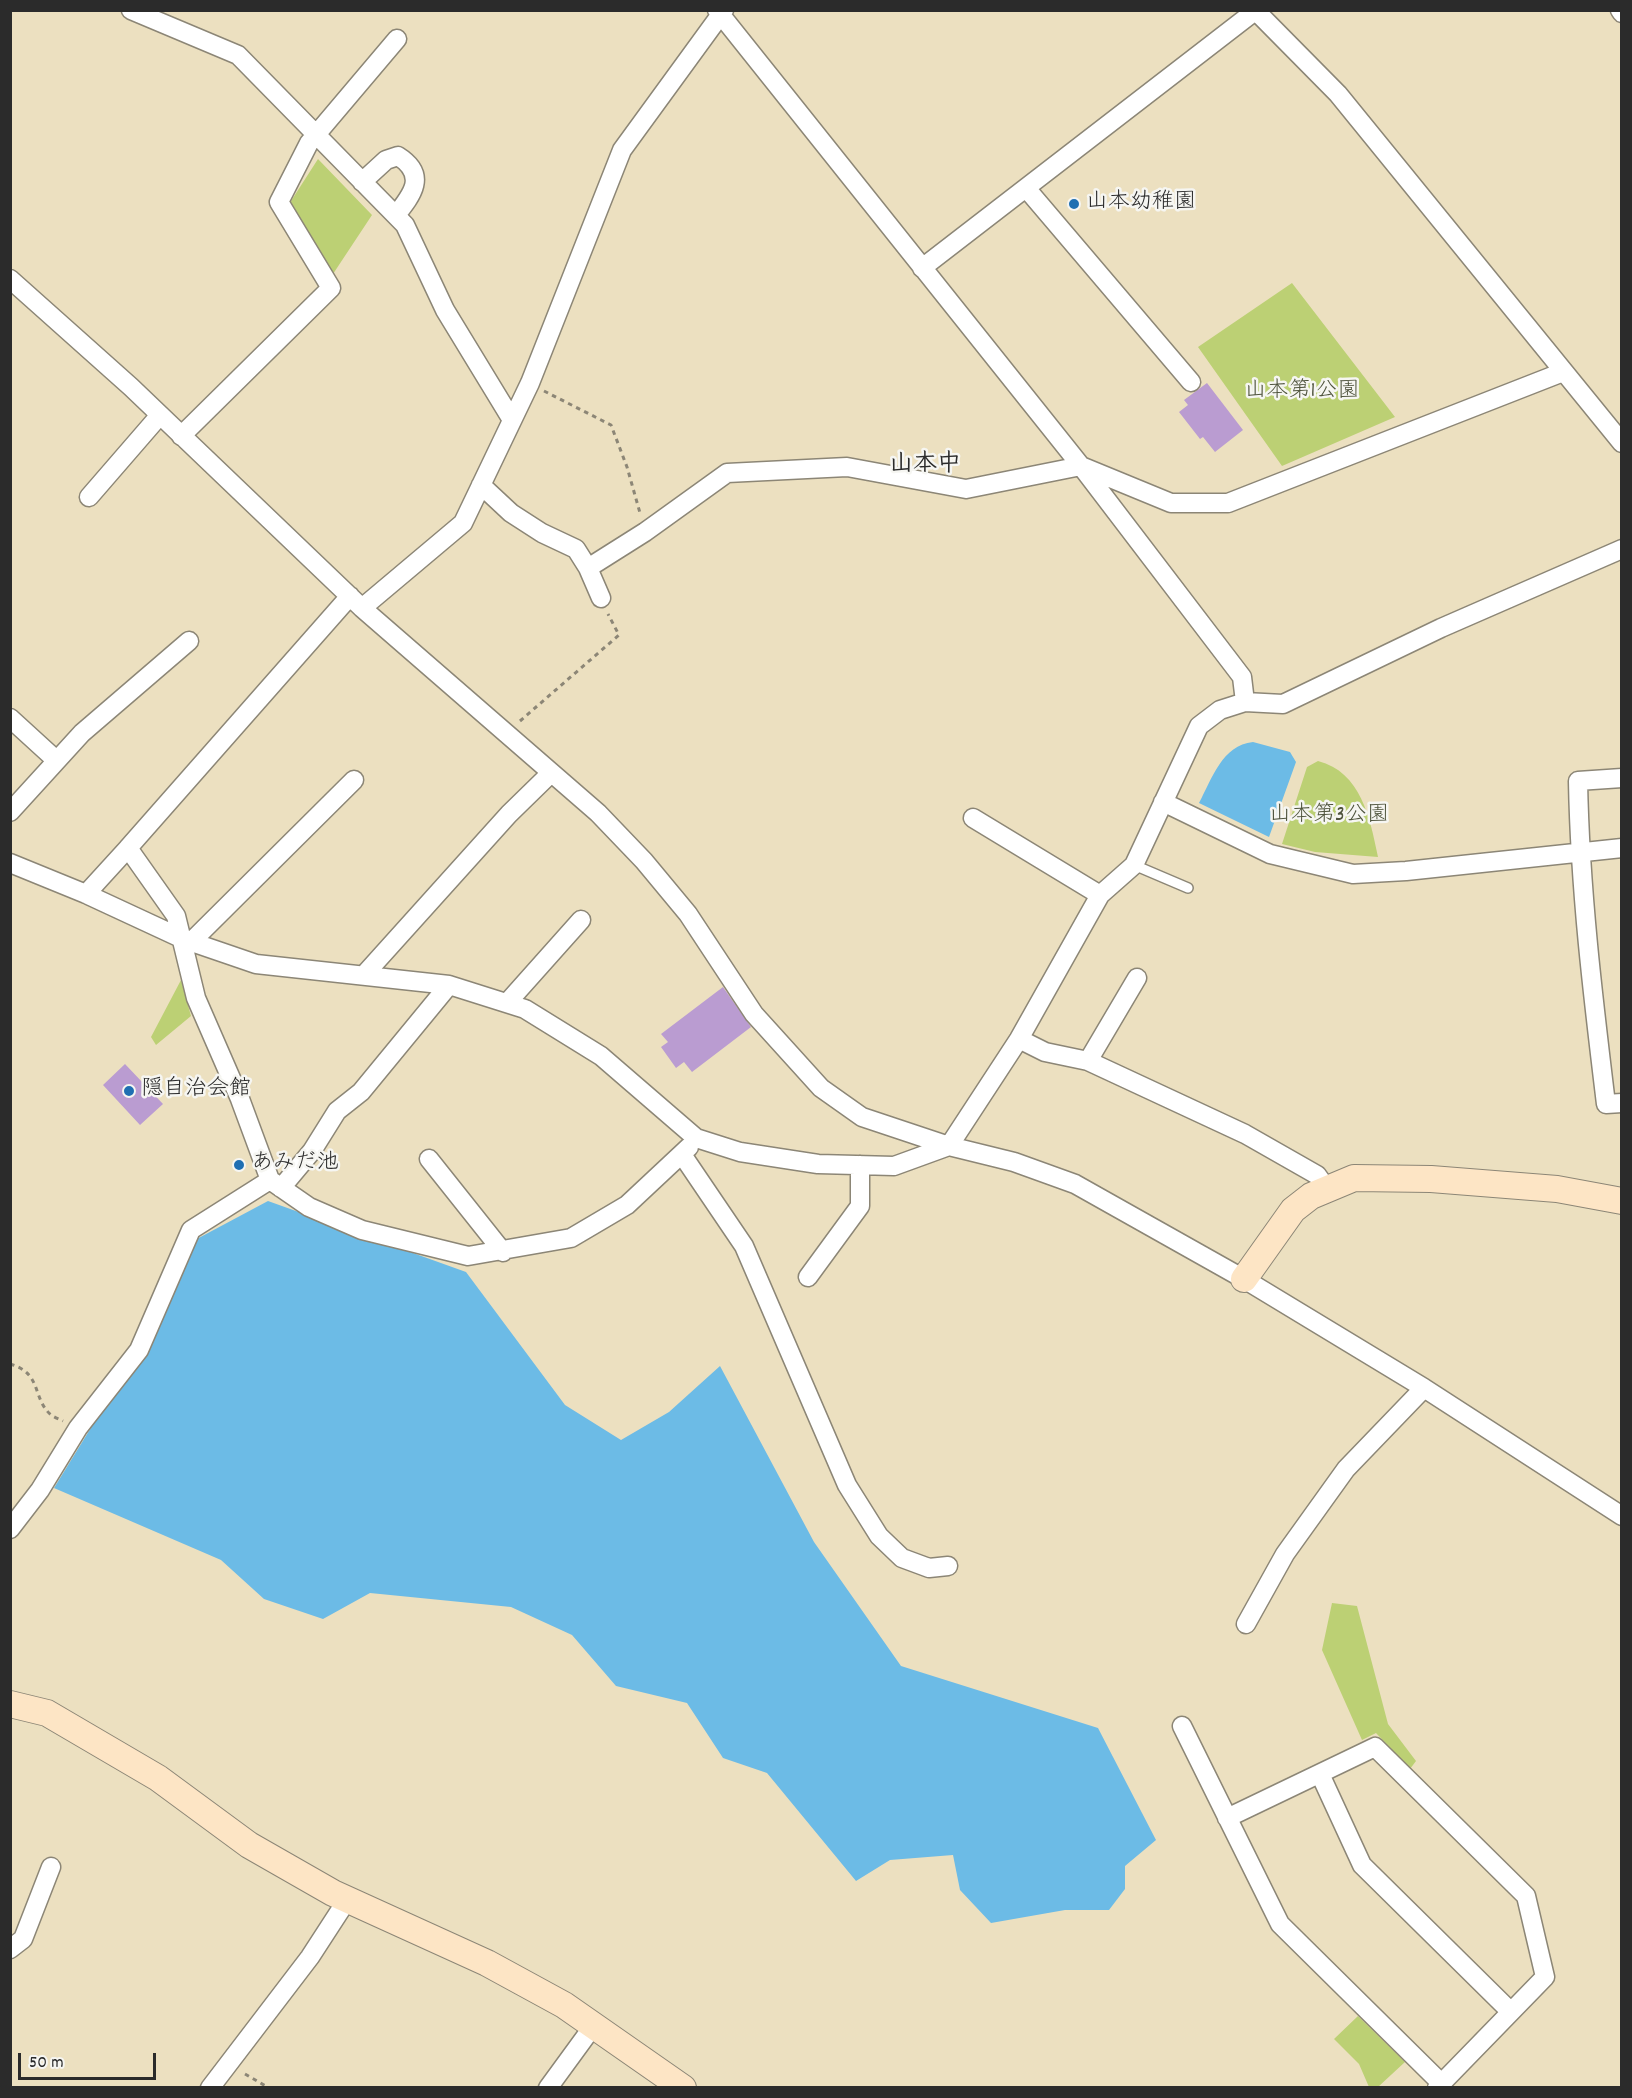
<!DOCTYPE html>
<meta charset="utf-8">
<style>
body{margin:0}
#map{position:relative;width:1632px;height:2098px;overflow:hidden;background:#ece0c0;font-family:Dekko,sans-serif}
canvas{display:block}
.frame{position:absolute;inset:0;border:12px solid #2b2b2b;pointer-events:none}
.scale{position:absolute;left:18px;top:2053px;width:138px;height:27px;box-sizing:border-box;border:3px solid #2b2b2b;border-top:0;padding-left:8px;font-size:18px;line-height:21px;white-space:nowrap;color:#2b2b2b;-webkit-text-stroke:4px #f6f6f2;paint-order:stroke}
</style>
<div id="map">
<canvas width="1632" height="2098"></canvas>
<div class="frame"></div>
<div class="scale">50 m</div>
</div>
<script>
const c = document.querySelector('canvas').getContext('2d');
c.lineJoin = 'round';
function fill(path, color) {
  c.fillStyle = color;
  c.fill(path, 'evenodd');
}
function trace(path, color, width, dash) {
  c.strokeStyle = color;
  c.lineWidth = width;
  c.lineCap = dash ? 'butt' : 'round';
  c.setLineDash(dash || []);
  c.stroke(path);
}
function label(font, color, halo, rows, align = 'center') {
  c.font = font + ' Dekko,"Klee One",sans-serif';
  c.lineWidth = 5;
  c.setLineDash([]);
  c.textBaseline = 'middle';
  c.strokeStyle = halo;
  c.fillStyle = color;
  for (const [text, x, y, turn = 0] of rows) {
    c.save();
    c.translate(x, y);
    c.rotate((+turn || 0) * Math.PI / 180);
    c.textAlign = isNaN(turn) ? turn : align;
    if (halo) c.strokeText(text, 0, 0);
    c.fillText(text, 0, 0);
    c.restore();
  }
}
fill(new Path2D(`
 M318 159 372 215 333 274 292 212 291 201Z
 M1292 283 1395 417 1282 466 1198 347Z
 M1318 761C1361 772 1370 818 1378 857L1315 852 1282 844 1307 767Z
 M181 980 191 1016 156 1045 151 1037Z
 M1332 1603 1357 1606 1388 1724 1416 1761 1410 1769 1376 1733 1362 1740 1322 1650Z
 M1358 2016 1405 2062 1378 2087H1369L1359 2064 1334 2039Z`), '#bcd074');
fill(new Path2D(`
 M1253 742 1290 752 1296 762 1269 837 1199 803C1212 779 1222 745 1253 742Z
 M268 1201 466 1272 565 1405 621 1440 669 1412 720 1366 814 1542 901 1666 1098 1728 1156 1840 1125 1866V1889L1109 1910H1065L991 1923 960 1890 953 1855 890 1860 856 1881 767 1773 723 1758 687 1703 616 1686 572 1635 511 1607 370 1593 323 1619 264 1599 221 1560 54 1488 100 1413 146 1356 193 1241Z`), '#6cbbe6');
fill(new Path2D(`
 M1207 383 1243 430 1215 452 1203 437 1200 439 1179 412 1188 405 1184 400Z
 M723 987 751 1027 692 1072 684 1062 676 1068 661 1047 668 1042 661 1034Z
 M125 1064 163 1104 140 1125 103 1085Z`), '#ba9cd1');
const lane = new Path2D(`
 M1134 865 1188 888`);
const street = new Path2D(`
 M131 10 238 55 405 225 445 310 512 420
 M717 10 1081 466 1242 677 1245 702
 M1255 10 1338 94 1622 443
 M1620 10 1622 13
 M362 182 386 160 398 156C428 175 412 195 396 215
 M1026 188 1191 382
 M922 268 1255 11
 M10 279 131 387 362 608 598 813 644 861 688 914 754 1014 821 1088 862 1117 949 1146 1014 1162 1075 1184 1244 1279 1424 1388 1622 1516
 M181 436 331 288 279 202 309 143 397 39
 M481 485 511 513 542 533 576 549 588 568 601 598
 M89 497 160 415
 M588 568 645 532 727 473 847 467 966 489 1081 466 1171 503H1228L1563 372
 M362 608 463 523 530 383 622 150 724 10
 M10 718 56 760
 M1622 778 1578 781C1580 890 1593 997 1606 1104L1622 1103
 M1163 802 1270 854 1353 874 1406 871 1622 848
 M10 812 82 733 189 641
 M973 818 1100 895
 M10 863 86 894 183 939 256 964 449 985 525 1009 601 1056 696 1138 740 1152 818 1164 894 1166 949 1146 1019 1039 1100 895 1134 865 1199 726 1220 710 1245 702 1283 704 1441 628 1622 549
 M86 894 128 848
 M191 942 354 780
 M364 975 509 814 551 773
 M507 1003 581 920
 M1019 1039 1045 1052 1088 1061 1245 1134 1317 1175 1327 1189
 M1088 1061 1137 978
 M683 1156 744 1246 847 1485 879 1536 902 1558 929 1568 948 1566
 M429 1159 503 1252
 M270 1180 309 1207 362 1230 468 1256 571 1238 627 1205 689 1147
 M281 1188 312 1151 337 1111 361 1092 449 985
 M808 1277 860 1206V1165
 M10 1529 40 1490 78 1428 139 1350 191 1230 270 1180 240 1099 196 998 176 916 128 848 350 596
 M1246 1624 1285 1554 1346 1469 1424 1388
 M1182 1726 1280 1924 1441 2083
 M1320 1774 1362 1865 1511 2012
 M1227 1818 1375 1747 1526 1896 1545 1977 1437 2088
 M10 1949 23 1939 51 1867
 M210 2088 310 1957 347 1900
 M548 2088 594 2025`);
const secondary = new Path2D(`
 M1244 1279 1293 1210 1311 1196 1354 1178 1431 1179 1557 1189 1622 1201
 M10 1704 47 1713 158 1778 249 1845 333 1893 487 1963 564 2005 683 2088`);
trace(lane, '#8c8676', 12);
trace(street, '#8c8676', 21);
trace(secondary, '#8c8676', 28);
trace(new Path2D(`
 M544 391 611 425 627 467 640 513
 M520 721 619 635 608 614
 M10 1364C42 1373 32 1397 50 1414 53 1417 59 1419 63 1421
 M245 2074 269 2088`), '#8c8676', 3, [4.5, 4.5]);
trace(lane, '#fff', 9);
trace(street, '#fff', 18);
trace(secondary, '#fde5c5', 26);
for (const [x, y, r, color] of [
 [1074,204,6,"#1f6fb2"],
 [129,1091,6,"#1f6fb2"],
 [239,1165,6,"#1f6fb2"]
]) {
  const dot = new Path2D();
  dot.arc(x, y, r, 0, 2 * Math.PI);
  c.fillStyle = color;
  c.fill(dot);
  trace(dot, '#f6f6f2', 2);
}
label('22px', '#2b2b2b', '#f6f6f2', [
 ["山本幼稚園",1086,204],
 ["隠自治会館",141,1091],
 ["あみだ池",251,1165]
], 'left');
label('22px', '#4f543d', '#f6f6f2', [
 ["山本第1公園",1302,393],
 ["山本第3公園",1329,817]
]);
label('bold 24px', '#2b2b2b', '#f6f6f2', [
 ["山本中",925,467]
]);
</script>
